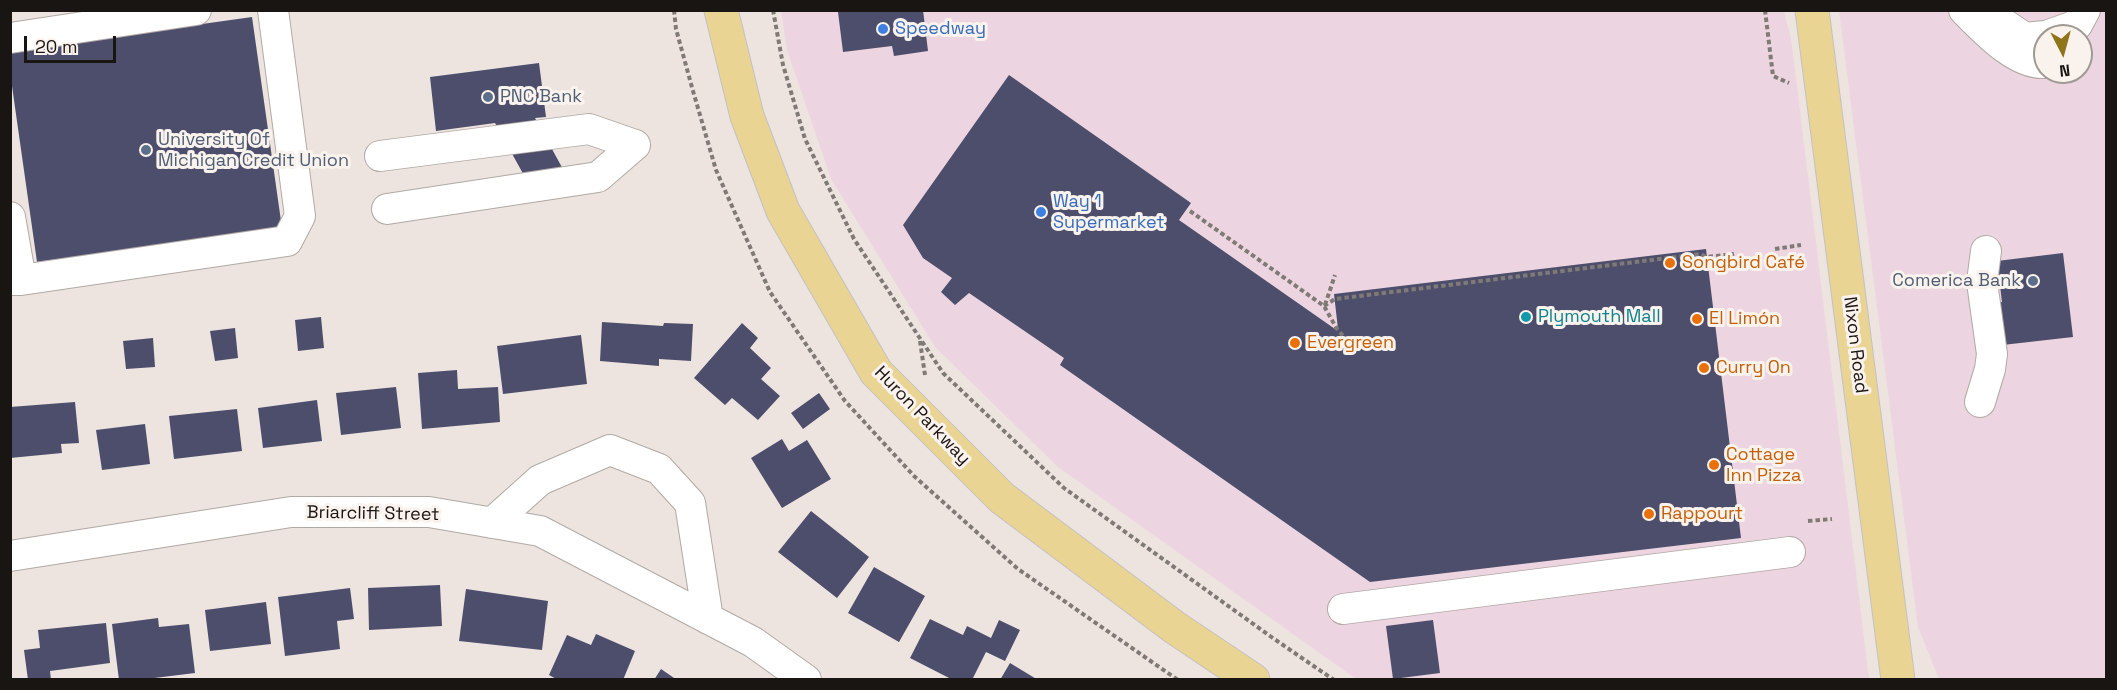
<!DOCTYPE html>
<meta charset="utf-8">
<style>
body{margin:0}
#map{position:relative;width:2117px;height:690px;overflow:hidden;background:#ede4df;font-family:"Space Grotesk",sans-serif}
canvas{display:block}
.frame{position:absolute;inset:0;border:12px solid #181513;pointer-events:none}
.north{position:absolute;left:2033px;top:24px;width:60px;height:60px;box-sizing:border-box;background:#faf2ec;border:2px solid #a09a95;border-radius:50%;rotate:174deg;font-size:16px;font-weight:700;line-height:24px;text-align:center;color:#181513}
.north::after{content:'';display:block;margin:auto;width:21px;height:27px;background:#907419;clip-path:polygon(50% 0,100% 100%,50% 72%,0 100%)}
.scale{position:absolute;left:24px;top:36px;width:92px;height:27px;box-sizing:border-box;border:3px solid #181513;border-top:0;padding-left:8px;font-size:18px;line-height:21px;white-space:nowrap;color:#181513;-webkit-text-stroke:4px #faf2ec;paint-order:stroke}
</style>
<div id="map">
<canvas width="2117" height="690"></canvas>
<div class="frame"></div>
<div class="north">N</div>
<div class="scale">20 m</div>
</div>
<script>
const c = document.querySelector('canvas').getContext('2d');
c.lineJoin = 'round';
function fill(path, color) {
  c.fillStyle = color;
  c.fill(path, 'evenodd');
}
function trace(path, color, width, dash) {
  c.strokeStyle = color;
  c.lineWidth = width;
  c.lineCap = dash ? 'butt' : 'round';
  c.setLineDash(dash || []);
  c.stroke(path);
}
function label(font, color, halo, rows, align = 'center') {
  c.font = font + ' "Space Grotesk",sans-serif';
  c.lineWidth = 6;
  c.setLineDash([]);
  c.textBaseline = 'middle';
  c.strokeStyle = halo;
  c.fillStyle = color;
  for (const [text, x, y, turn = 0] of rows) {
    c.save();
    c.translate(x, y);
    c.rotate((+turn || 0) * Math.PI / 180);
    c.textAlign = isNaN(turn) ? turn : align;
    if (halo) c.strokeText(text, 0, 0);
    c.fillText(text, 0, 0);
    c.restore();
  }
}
fill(new Path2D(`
 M781 11H1784L1791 38 1797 86 1869 679H1356L1058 467 935 347 831 179 787 50Z
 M1839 11H2106V679H1939L1918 627ZM2045 36H2081V72H2045Z`), '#ecd5e0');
fill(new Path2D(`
 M852 10H923L928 51 894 56 892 46 843 52 838 12Z
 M252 17 282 228 37 262 10 72V51Z
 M539 63 546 117 535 118 570 182 531 188 495 123 436 131 430 77Z
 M1009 75 1191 203 1179 220 1335 329H1338L1334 294 1706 249 1741 538 1370 582 1060 365 1064 358 969 293 955 305 941 292 952 278 923 258 903 225Z
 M2063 253 2073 337 1985 347 1980 304 2002 302 1997 261Z
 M321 317 324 348 298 351 295 320Z
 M602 322 663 326 664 323 693 324 691 361 659 359V366L600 361Z
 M742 323 758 338 750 348 771 368 761 379 780 396 758 420 732 398 725 405 694 378Z
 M235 328 238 358 215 361 210 331Z
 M581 335 587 384 503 394 497 346Z
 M153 338 155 367 126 369 123 341Z
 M457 370 458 389 498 387 500 422 422 429 418 373Z
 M396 387 401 428 341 435 336 393Z
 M819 393 830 409 803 429 791 413Z
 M317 400 322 441 263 448 258 408Z
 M75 402 79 443 61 444 62 453 10 458V407Z
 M237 409 242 451 174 459 169 416Z
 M145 424 150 464 102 470 96 430Z
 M782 439 789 451 807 440 831 479 782 508 751 458Z
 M811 511 869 557 837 598 778 552Z
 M874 567 925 596 899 642 848 613Z
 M440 585 442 626 369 630 368 588Z
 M350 588 354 619 337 621 340 649 285 656 278 597Z
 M466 589 548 601 542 650 459 641Z
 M266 602 271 644 210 651 205 610Z
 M158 618 159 627 189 624 195 673 138 680H119L112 624Z
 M930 619 963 635 967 626 991 638 999 620 1020 630 1005 661 986 652 972 680H953L910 658Z
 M1433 620 1440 673 1393 679 1386 626Z
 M106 623 110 663 50 671 51 680H28L24 650 40 648 38 630Z
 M596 634 635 651 623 680H558L549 675 567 635 591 645Z
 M1010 663 1038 680H1000Z
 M661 669 677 680H654Z`), '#4d4e6c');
const minor = new Path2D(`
 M1964 10C1984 30 2016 65 2045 63
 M1994 15 2004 24 2025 38 2045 36
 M2046 36 2077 25 2085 10
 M10 38 196 10
 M380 156 589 129 635 145
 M387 209 598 177 635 145
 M10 217 21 280
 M10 280H21L287 241 300 216 273 10
 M1980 402 1990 369 1992 354 1982 282 1986 251
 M492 523 540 480 610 450 659 469 690 503 708 619
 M10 556 291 512H429L540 531 753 642 806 680
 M1343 609 1790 552`);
const major = new Path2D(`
 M721 10 747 116 783 211 876 372 1002 498 1174 627 1253 680
 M1812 10 1898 680`);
trace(minor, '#b2a9a4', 32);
trace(major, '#c3c2c2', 35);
trace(new Path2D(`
 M674 10 676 29 693 91 716 170 770 292 845 401 914 476 1018 569 1178 680
 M773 10 783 65 805 139 854 239 943 373 1064 488 1270 636 1334 680
 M1765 10 1773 76 1789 83
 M1190 211 1324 306 1337 329 1344 337
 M1775 249 1801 245
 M1325 305 1335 275
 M1324 306 1335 299 1700 254 1707 257 1734 254
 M920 341 925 375
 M1808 521 1832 519`), '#807a76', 4, [4.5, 3]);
trace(minor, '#fff', 30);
trace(major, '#e9d494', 33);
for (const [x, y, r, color] of [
 [883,29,6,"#3f7fe0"],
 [488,97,6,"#5c6f8a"],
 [146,150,6,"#5c6f8a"],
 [1041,212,6,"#3f7fe0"],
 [1670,263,6,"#e8710a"],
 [2033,281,6,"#5c6f8a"],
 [1526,317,6,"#0f9aa8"],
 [1697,319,6,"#e8710a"],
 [1295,343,6,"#e8710a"],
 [1704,368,6,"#e8710a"],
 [1714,465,6,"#e8710a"],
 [1649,514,6,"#e8710a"]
]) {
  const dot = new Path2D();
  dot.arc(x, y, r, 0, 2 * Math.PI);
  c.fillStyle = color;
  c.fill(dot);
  trace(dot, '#faf2ec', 2);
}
label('18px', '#366cbe', '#faf2ec', [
 ["Speedway",895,29],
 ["Way 1",1053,202],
 ["Supermarket",1053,223]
], 'left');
label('18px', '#4e5e75', '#faf2ec', [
 ["PNC Bank",500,97],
 ["University Of",158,140],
 ["Michigan Credit Union",158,161],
 ["Comerica Bank",2021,281,"right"]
], 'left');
label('18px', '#c56008', '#faf2ec', [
 ["Songbird Café",1682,263],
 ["El Limón",1709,319],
 ["Evergreen",1307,343],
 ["Curry On",1716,368],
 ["Cottage",1726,455],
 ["Inn Pizza",1726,476],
 ["Rappourt",1661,514]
], 'left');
label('18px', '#0d838f', '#faf2ec', [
 ["Plymouth Mall",1538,317]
], 'left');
label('18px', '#181513', '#faf2ec', [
 ["Nixon Road",1855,345,83],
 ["Huron Parkway",922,416,46],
 ["Briarcliff Street",373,514,1]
]);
</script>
